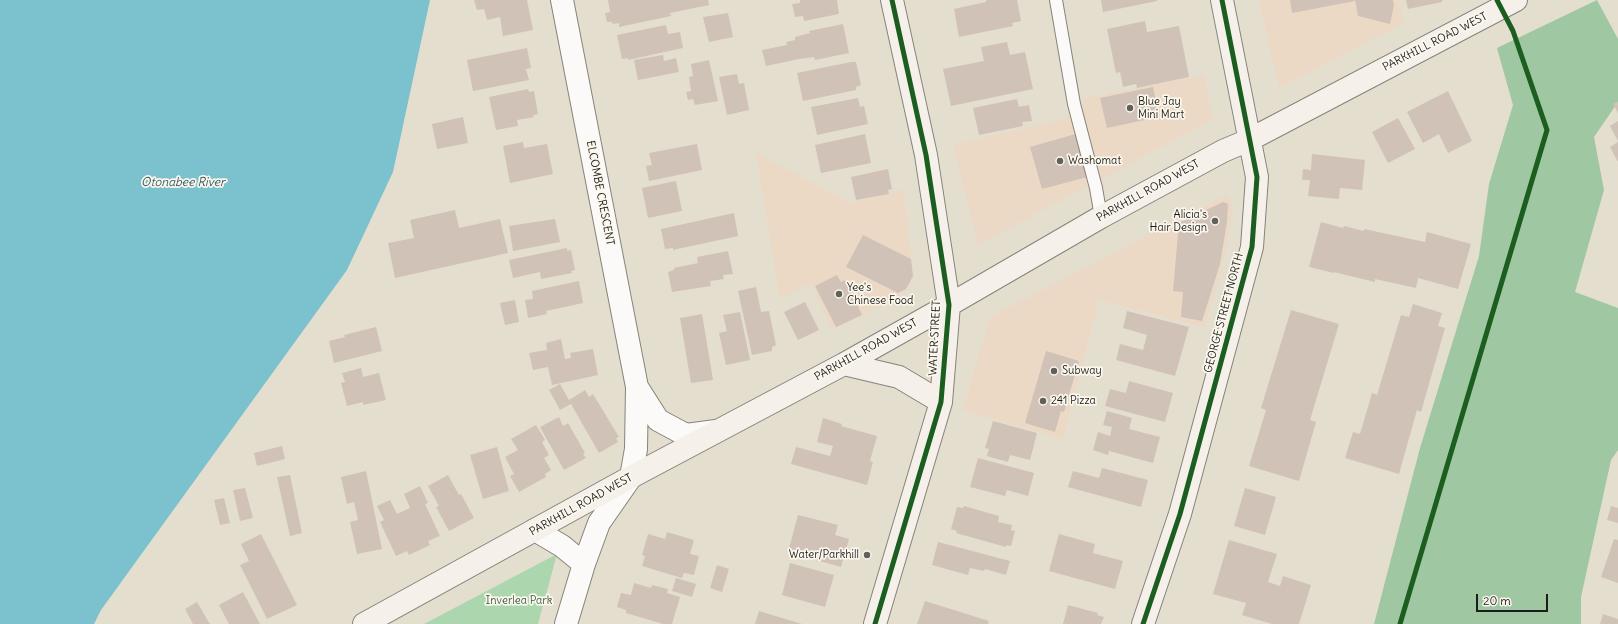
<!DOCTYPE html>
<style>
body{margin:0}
#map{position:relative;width:1618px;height:624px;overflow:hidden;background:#e4dece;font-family:Delius,sans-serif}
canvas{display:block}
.scale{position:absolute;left:1476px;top:594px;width:72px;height:18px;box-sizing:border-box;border:2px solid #1c1c1c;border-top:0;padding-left:5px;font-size:12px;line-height:14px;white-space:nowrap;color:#1c1c1c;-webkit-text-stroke:3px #fbf7ec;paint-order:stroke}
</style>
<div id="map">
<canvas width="1618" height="624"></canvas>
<div class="scale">20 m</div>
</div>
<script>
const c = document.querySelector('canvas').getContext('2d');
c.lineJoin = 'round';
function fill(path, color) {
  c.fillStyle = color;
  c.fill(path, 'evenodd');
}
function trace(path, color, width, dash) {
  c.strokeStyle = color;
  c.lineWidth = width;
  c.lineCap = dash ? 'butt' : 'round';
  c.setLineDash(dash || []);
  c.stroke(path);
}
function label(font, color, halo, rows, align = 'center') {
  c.font = font + ' Delius,sans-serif';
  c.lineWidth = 3.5;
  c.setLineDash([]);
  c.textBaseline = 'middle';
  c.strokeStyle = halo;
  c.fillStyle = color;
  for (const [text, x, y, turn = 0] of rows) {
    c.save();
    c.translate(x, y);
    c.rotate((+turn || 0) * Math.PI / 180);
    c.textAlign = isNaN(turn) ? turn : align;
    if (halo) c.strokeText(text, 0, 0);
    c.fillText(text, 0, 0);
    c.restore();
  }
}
fill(new Path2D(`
 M1259 0H1399L1404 23 1279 88Z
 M1204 75 1213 119 978 245 953 145 1080 115 1077 100Z
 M756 153 851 203 903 190 914 276 907 291 862 316 832 330 811 283 780 299Z
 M1226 195 1230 198 1233 214 1222 268 1204 327 1099 300 1063 439 963 410 990 317Z`), '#ebd9c5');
fill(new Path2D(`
 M557 554 538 624H424Z`), '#acd7ae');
fill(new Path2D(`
 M1597 0 1618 39V102L1594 137 1604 190 1575 292 1618 308V450L1611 460 1581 597V624H1374L1420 448 1479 256 1489 184 1513 105 1497 48Z`), '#9fc7a2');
fill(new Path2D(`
 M0 0H430L393 172 347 270 101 610 94 624H0Z`), '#7cc1ce');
fill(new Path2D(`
 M474 0H527L533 30 503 36 500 17 487 20 484 9 477 10Z
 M608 0H708L709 5 670 13 671 16 619 27V23L613 24 612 22H607L605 13 610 12Z
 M800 0H837L839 14 804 21 803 16 795 17 792 4 800 3Z
 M986 0H1017L1021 21 1012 23 1013 26 959 37 954 9 986 2Z
 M1101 0H1157V1L1103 12Z
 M1290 0H1354L1355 1 1292 13Z
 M1355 0H1393L1394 5 1390 24 1358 16Z
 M1406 0H1442V2L1408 9Z
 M728 13 733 37 709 42 703 17Z
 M1145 21 1147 32 1179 26 1189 77 1137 88 1136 84 1123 87 1120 72 1116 73 1107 29Z
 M843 24 849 53 815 60 814 57 799 59 766 66 762 50 787 45 786 42 795 40V37L810 33 809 31Z
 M666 25 668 34 680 32 683 48 628 60V58L622 59 617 35Z
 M1007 42 1010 55 1025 52 1033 89 951 106 943 69 984 61 981 47Z
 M527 48 531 68 526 69 529 80 473 91 467 60Z
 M663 55 664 61 676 58 679 72 638 80 634 60Z
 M709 60 718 101 695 105 693 99 688 100 686 92 691 91 689 77 693 76 691 64Z
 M851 62H856L861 85 856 87V90L803 101 797 73Z
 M737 74 739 84 744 83 749 110 727 115 719 77Z
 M1153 87 1159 117 1107 128 1100 98Z
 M528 89 529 92 534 91 538 114 533 115 534 117 517 120 518 126 496 130 489 97Z
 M1448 91 1472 141 1448 153 1439 134 1423 143 1407 112Z
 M858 98 860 107 864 106 868 124 817 135 811 107Z
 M1017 99 1019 107 1029 105 1032 121 1022 122 1023 126 979 135 973 108Z
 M1618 102V113L1613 104Z
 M463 117 468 143 437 149 432 124Z
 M1398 118 1415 149 1388 163 1372 132Z
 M1618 121V141L1610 126Z
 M1079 133 1091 176 1042 189 1030 147Z
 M865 134 871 163 821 173 815 145Z
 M523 142 524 148 547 144 553 174 510 183 503 146Z
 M1618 142V162L1610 147Z
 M697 144 702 170 649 181 646 166 652 165 649 153Z
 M1312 154 1365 160 1362 190 1340 188 1339 199 1308 196 1310 180H1302L1303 169 1311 170Z
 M888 169 892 189 888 190 889 194 856 200 851 177Z
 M676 181 682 211 648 218 642 188Z
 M1223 202 1228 204 1227 222 1220 264 1202 321 1181 317 1183 292 1173 291 1179 223Z
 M455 210 459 228 500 219 508 253 395 278 388 243 414 238 410 220Z
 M734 213 738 236 673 250V248L665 249 661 229Z
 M555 219 560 242 513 251 509 226Z
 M1321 222 1343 228 1344 226 1364 231V229L1425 242 1427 232 1471 244 1458 289 1418 278 1416 288 1375 279V282L1334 272V273L1309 267Z
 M863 235 911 259 913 276 906 289 898 293 846 267Z
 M567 248V251L571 250 575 270 571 271 572 273 541 279 540 272 513 278 509 260Z
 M728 251 733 274 723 275 724 279 710 281 711 286 672 292 668 272 674 270V268L698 263 697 257Z
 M837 275 841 282 845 280 862 315 836 327 815 286Z
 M579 281 583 303 546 311 547 314 528 318 525 300 533 299 532 291Z
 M756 287 761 312 769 311 776 345 772 347V351L752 355 738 291Z
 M515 300 519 322 505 325 500 303Z
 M805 302 819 330 798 340 784 312Z
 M1413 304 1442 313 1438 326 1445 328 1421 412 1417 410 1399 474 1345 458 1353 432 1360 434 1372 393 1377 395 1401 315 1409 317Z
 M1291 310 1339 324 1310 420 1316 422 1299 481 1249 466 1266 410 1261 408Z
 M1127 311 1189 327 1175 376 1116 360 1120 344 1143 350 1147 335 1123 328Z
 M740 312 750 360 726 365 719 333 727 331 723 315Z
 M702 314 713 380 691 383 680 318Z
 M376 327 382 351 334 363 329 341 345 337 344 335Z
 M561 339 565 359 571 358 570 353 593 349 598 375 552 385 548 367 533 370 529 353 547 350 546 343Z
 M1046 351 1079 361 1064 412 1061 411 1055 432 1025 423Z
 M361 368 363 377 379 373 386 400 363 405V402L347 406 341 383 345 382 342 373Z
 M1129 381 1173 393 1165 422 1105 406 1110 389 1126 393Z
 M560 384 569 400 585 390 589 397 593 394 619 437 616 438 618 442 599 453 571 404 560 410 549 390Z
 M1107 411 1132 418 1129 429 1160 437 1153 463 1109 451 1108 455 1093 450 1098 432 1110 436 1112 427 1103 425Z
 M559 417 563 426 568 423 585 453 583 454 586 458 564 470 540 427Z
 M823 418 842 424 841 426 877 436 870 461 873 462 867 485 791 464 796 447 830 456 833 446 817 442Z
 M993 421 1037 433 1030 460 1010 455 1008 462 987 456 989 449 985 448Z
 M536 425 545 440 542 442 549 455 544 458 551 470 545 474 546 477 519 492 510 476 514 474 505 457 518 450 511 439Z
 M282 446 285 459 257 466 254 453Z
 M497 447 509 491 483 499 470 455Z
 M978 458 1034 473 1028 496 1007 490 1005 496 970 487Z
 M1102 468 1148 480 1141 507 1068 487 1073 471 1099 478Z
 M366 471 382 549 357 554 350 522 358 520 354 502 347 504 341 477Z
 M290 475 302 533 290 536 277 477Z
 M448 475 459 495 461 494 474 518 449 531 436 507 439 506 428 486Z
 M420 486 428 503 425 504 440 536 428 541 430 545 409 555 407 551 396 556 380 522 384 520 377 506 390 500 397 514 410 508 404 494Z
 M245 488 253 518 240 521 233 490Z
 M1245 488 1276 497 1265 535 1234 526Z
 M224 498 230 523 220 525 214 500Z
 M964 506 999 516 998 522 1012 525 1011 530 1015 531 1011 546 1006 545V547L956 533 957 531 951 529 957 507 963 508Z
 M1611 506 1618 508V523L1607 520Z
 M798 515 838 525 835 535 849 539 841 567 788 552Z
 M667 532 694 540 690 554 699 556 694 575 684 573 682 578 642 566 645 556 642 555 648 534 665 539Z
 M261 534 297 605 267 619 240 565 249 561 241 544Z
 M1059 534 1095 544 1093 553 1123 561 1115 589 1049 571Z
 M1614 539 1618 540V583L1601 577Z
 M1229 540 1277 554 1268 582 1280 586 1283 576 1311 585 1299 624H1272L1242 615 1246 603 1213 594Z
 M938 542 1010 561 1006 575 985 569 984 571 970 568 968 575 932 565Z
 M790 563 834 575 825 607 782 595Z
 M717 565 729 569 722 592 710 588Z
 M676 578 696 584 692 597 672 591Z
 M634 583 651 588 652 585 668 589 667 593 680 597 672 624H663L626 613V610L617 607 621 593 631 595Z
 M243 592 260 624H229L219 605Z
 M925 601 989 621 988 624H917Z
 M197 602 208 621 210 624H193L185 609Z
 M1068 605 1098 613 1097 615 1104 617 1101 624H1063Z
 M759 611 802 624H755Z
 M1603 614 1618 619V624H1600Z`), '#d1c2b7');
const lane = new Path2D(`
 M1056 0 1074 104 1096 188 1101 217`);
const street = new Path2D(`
 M562 0 637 387 636 449 631 477 599 523 584 564 566 624
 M637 387 658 420 686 435 716 431
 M535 530 562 546 584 564`);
const secondary = new Path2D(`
 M844 364 899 377 941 402
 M364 624 631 477 844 364 949 305 1101 217 1223 151 1249 140 1516 0
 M875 624 941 402 949 305 926 155 892 0
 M1143 624 1180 514 1252 247 1257 177 1222 0`);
trace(lane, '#86837b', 14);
trace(street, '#86837b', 24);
trace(secondary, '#86837b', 24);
trace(lane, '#fbfaf8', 12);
trace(street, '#fbfaf8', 22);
trace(secondary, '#f5f1ea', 22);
trace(new Path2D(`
 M875 624 941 402 949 305 926 155 892 0
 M1143 624 1180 514 1252 247 1257 177 1222 0
 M1400 624 1547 130 1513 31 1497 0`), '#1b5e20', 5);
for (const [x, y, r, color] of [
 [1130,108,4,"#62605a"],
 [1060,161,4,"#62605a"],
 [1215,221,4,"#62605a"],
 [839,294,4,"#62605a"],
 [1054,371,4,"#62605a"],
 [1043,401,4,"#62605a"],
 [867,555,4,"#62605a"]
]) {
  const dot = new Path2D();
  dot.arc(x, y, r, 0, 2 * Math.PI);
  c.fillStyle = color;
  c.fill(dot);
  trace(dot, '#fbf7ec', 1.5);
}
label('11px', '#1c1c1c', '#fbf7ec', [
 ["PARKHILL ROAD WEST",1435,42,-27],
 ["PARKHILL ROAD WEST",1148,191,-29],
 ["ELCOMBE CRESCENT",600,193,79],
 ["GEORGE STREET NORTH",1224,313,-75],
 ["WATER STREET",935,338,-87],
 ["PARKHILL ROAD WEST",866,350,-29],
 ["PARKHILL ROAD WEST",581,505,-29]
]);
label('11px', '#1c1c1c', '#fbf7ec', [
 ["Blue Jay",1138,102],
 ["Mini Mart",1138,115],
 ["Washomat",1068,161],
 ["Alicia's",1207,215,"right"],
 ["Hair Design",1207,228,"right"],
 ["Yee's",847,288],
 ["Chinese Food",847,301],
 ["Subway",1062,371],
 ["241 Pizza",1051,401],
 ["Water/Parkhill",859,555,"right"]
], 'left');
label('11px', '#3f5c46', '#fbf7ec', [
 ["Inverlea Park",519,601]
]);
label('italic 12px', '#315963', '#fbf7ec', [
 ["Otonabee River",183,183]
]);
</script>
